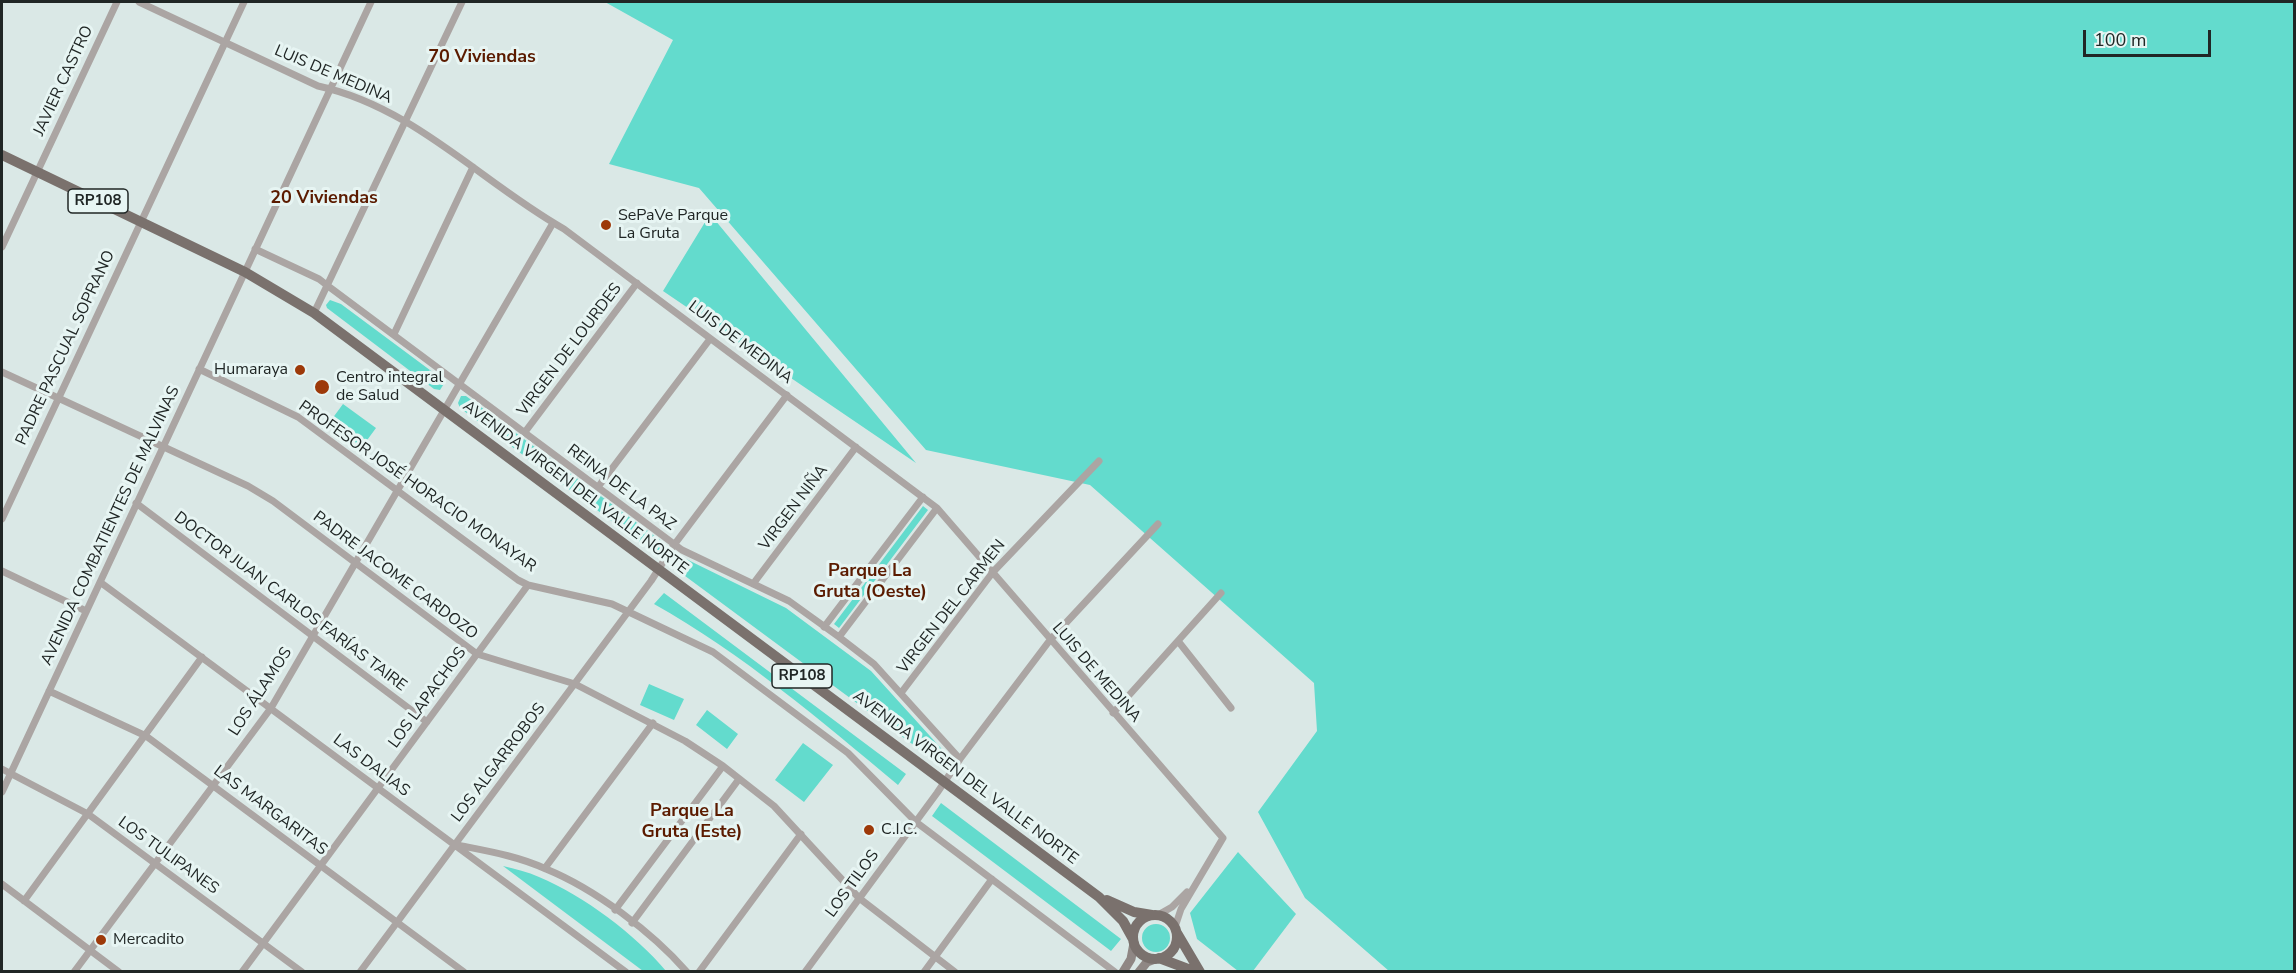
<!DOCTYPE html>
<meta charset="utf-8">
<style>
body{margin:0}
#map{position:relative;width:2296px;height:973px;overflow:hidden;background:#dae8e6;font-family:"Nunito Sans",sans-serif}
canvas{display:block}
.frame{position:absolute;inset:0;border:3px solid #202625;pointer-events:none}
.scale{position:absolute;left:2083px;top:30px;width:128px;height:27px;box-sizing:border-box;border:3px solid #202625;border-top:0;padding-left:8px;font-size:18px;line-height:21px;white-space:nowrap;color:#202625;-webkit-text-stroke:4px #e7f5f3;paint-order:stroke}
</style>
<div id="map">
<canvas width="2296" height="973"></canvas>
<div class="frame"></div>
<div class="scale">100 m</div>
</div>
<script>
const c = document.querySelector('canvas').getContext('2d');
c.lineJoin = 'round';
function fill(path, color) {
  c.fillStyle = color;
  c.fill(path, 'evenodd');
}
function trace(path, color, width, dash) {
  c.strokeStyle = color;
  c.lineWidth = width;
  c.lineCap = dash ? 'butt' : 'round';
  c.setLineDash(dash || []);
  c.stroke(path);
}
function label(font, color, halo, rows, align = 'center') {
  c.font = font + ' "Nunito Sans",sans-serif';
  c.lineWidth = 6;
  c.setLineDash([]);
  c.textBaseline = 'middle';
  c.strokeStyle = halo;
  c.fillStyle = color;
  for (const [text, x, y, turn = 0] of rows) {
    c.save();
    c.translate(x, y);
    c.rotate((+turn || 0) * Math.PI / 180);
    c.textAlign = isNaN(turn) ? turn : align;
    if (halo) c.strokeText(text, 0, 0);
    c.fillText(text, 0, 0);
    c.restore();
  }
}
fill(new Path2D(`
 M605 2H2294V971H1389L1305 898 1258 812 1317 731 1314 683 1090 485 926 450 699 188 609 164 673 40Z
 M710 214 916 463 663 291Z
 M330 300 341 304 442 379 445 382 440 390 434 389 327 308 326 305Z
 M461 396H466L664 543 656 554 460 408 458 403Z
 M343 404 376 428 362 447 329 423Z
 M923 506 928 510 839 628 834 624Z
 M686 559 786 608 871 671 949 757 942 766 677 570Z
 M664 593 906 774 898 785C820 720 743 654 654 604Z
 M649 684 684 699 674 720 640 705Z
 M707 710 738 734 727 749 696 725Z
 M803 743 833 765 804 802 775 780Z
 M941 803 1121 939 1111 951 932 816Z
 M1238 852 1296 914 1253 971H1238L1197 939 1190 913Z
 M503 866C515 869 528 872 539 877 584 896 635 934 666 971H643Z
 M1142 938a14 14 0 1 1 28 0a14 14 0 1 1-28 0Z`), '#63dbcd');
trace(new Path2D(`
 M139 2 318 86C414 107 481 182 564 229L937 508 1223 838 1181 909 1175 927
 M2 247 117 2
 M255 249 319 279 328 286 682 550 789 601 839 637 874 664 960 759
 M314 313 462 2
 M394 334 473 167
 M199 369 298 417 518 580 528 585 612 604 713 652 848 753 916 822 1115 972
 M2 372 248 486 273 501 477 654 575 684 685 741 723 766 774 806 859 898 955 972
 M525 432 637 283
 M598 487 710 339
 M136 503 427 722
 M2 519 244 2
 M2 571 86 611
 M100 582 626 972
 M753 584 856 447
 M824 627 923 497
 M839 637 937 508
 M1178 641 1231 708
 M49 691 146 736 464 972
 M901 693 993 572 1099 461
 M1113 713 1221 593
 M2 769 88 814 302 972
 M2 792 371 2
 M457 845C487 851 518 856 546 869 595 889 652 932 687 972
 M545 868 653 723
 M2 884 119 972
 M24 901 202 657
 M615 910 723 766
 M1158 915 1172 907 1187 892
 M632 923 739 779
 M74 972 271 708 553 223
 M242 972 528 585
 M360 972 651 581 674 545 787 395
 M699 972 801 834
 M805 972 937 793 960 759 1050 640 1158 524
 M924 972 992 879`), '#aba5a3', 7);
trace(new Path2D(`
 M1123 972 1131 959 1134 943
 M1139 972 1147 962 1155 959`), '#8f8784', 9);
trace(new Path2D(`
 M2 155 245 272 314 313 1099 897 1123 921 1133 939
 M1107 900 1134 912 1152 915
 M1133 937a22 22 0 1 1 44 0a22 22 0 1 1-44 0Z
 M1177 933 1200 972
 M1159 958 1196 972`), '#7a716d', 10);
for (const [x, y, r, color] of [
 [606,225,6,"#9d3909"],
 [300,370,6,"#9d3909"],
 [322,387,8,"#9d3909"],
 [869,830,6,"#9d3909"],
 [101,940,6,"#9d3909"]
]) {
  const dot = new Path2D();
  dot.arc(x, y, r, 0, 2 * Math.PI);
  c.fillStyle = color;
  c.fill(dot);
  trace(dot, '#e7f5f3', 2);
}
for (const [x, y, w] of [
 [98,201,60],
 [802,676,60]
]) {
  const box = new Path2D();
  box.roundRect(x - w / 2, y - 12, w, 24, 4.5);
  c.fillStyle = '#e7f5f3';
  c.fill(box);
  trace(box, '#202625', 1.5);
}
label('bold 15px', '#202625', null, [
 ["RP108",98,201],
 ["RP108",802,676]
]);
label('16px', '#202625', '#e7f5f3', [
 ["LUIS DE MEDINA",333,75,23],
 ["JAVIER CASTRO",64,81,-65],
 ["LUIS DE MEDINA",740,343,37],
 ["PADRE PASCUAL SOPRANO",66,348,-65],
 ["VIRGEN DE LOURDES",570,350,-53],
 ["PROFESOR JOSÉ HORACIO MONAYAR",417,487,35],
 ["AVENIDA VIRGEN DEL VALLE NORTE",575,488,37],
 ["REINA DE LA PAZ",621,488,37],
 ["VIRGEN NIÑA",794,508,-53],
 ["AVENIDA COMBATIENTES DE MALVINAS",111,526,-65],
 ["PADRE JACOME CARDOZO",395,576,37],
 ["DOCTOR JUAN CARLOS FARÍAS TAIRE",290,602,37],
 ["VIRGEN DEL CARMEN",952,607,-52],
 ["LUIS DE MEDINA",1096,673,49],
 ["LOS ÁLAMOS",261,692,-57],
 ["LOS LAPACHOS",428,698,-54],
 ["LOS ALGARROBOS",499,763,-53],
 ["LAS DALIAS",371,766,37],
 ["AVENIDA VIRGEN DEL VALLE NORTE",965,778,37],
 ["LAS MARGARITAS",270,811,37],
 ["LOS TULIPANES",168,856,36],
 ["LOS TILOS",853,884,-54]
]);
label('16px', '#202625', '#e7f5f3', [
 ["SePaVe Parque",618,216],
 ["La Gruta",618,234],
 ["Humaraya",288,370,"right"],
 ["Centro integral",336,378],
 ["de Salud",336,396],
 ["C.I.C.",881,830],
 ["Mercadito",113,940]
], 'left');
label('bold 18px', '#5b1b00', '#e7f5f3', [
 ["70 Viviendas",482,58],
 ["20 Viviendas",324,199],
 ["Parque La",870,572],
 ["Gruta (Oeste)",870,593],
 ["Parque La",692,812],
 ["Gruta (Este)",692,833]
]);
</script>
